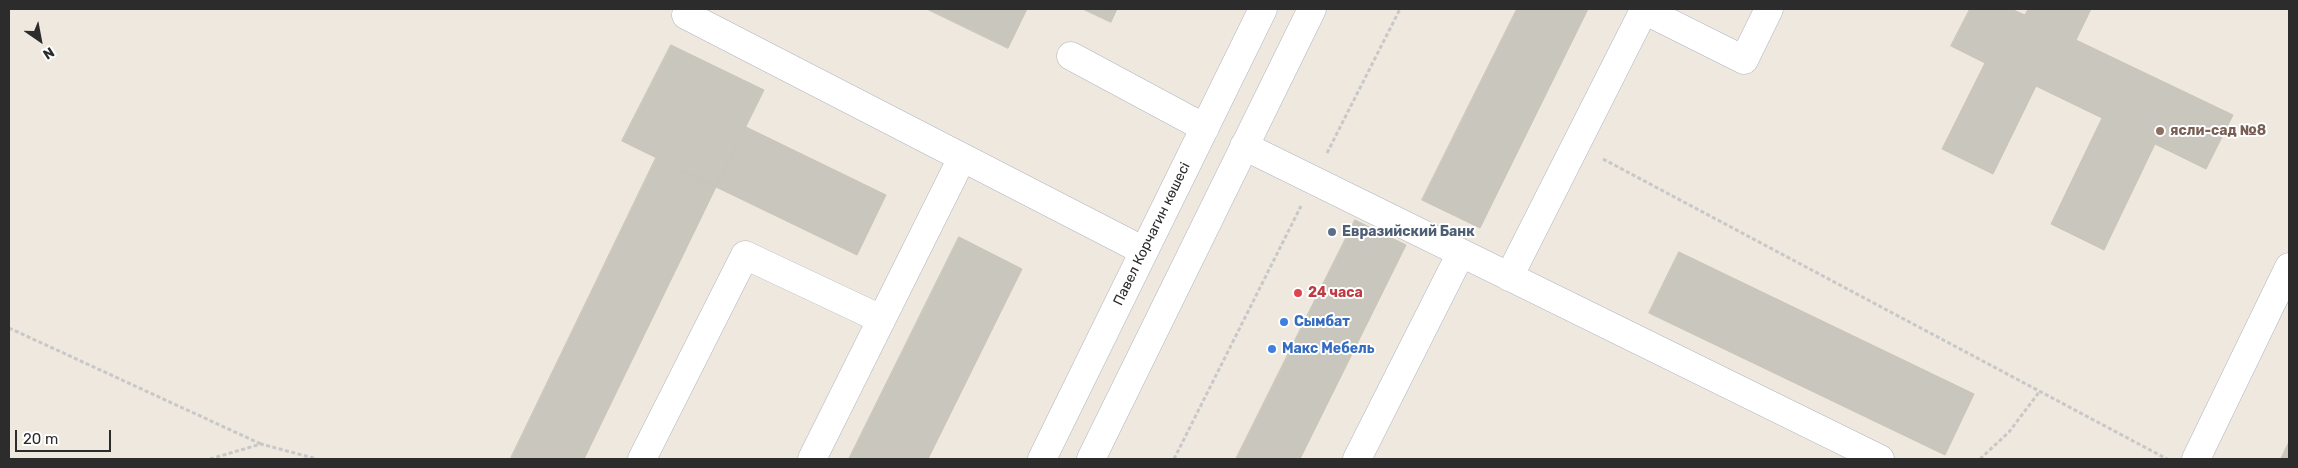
<!DOCTYPE html>
<meta charset="utf-8">
<style>
body{margin:0}
#map{position:relative;width:2298px;height:468px;overflow:hidden;background:#eee8de;font-family:Rubik,sans-serif}
canvas{display:block}
.frame{position:absolute;inset:0;border:10px solid #2c2c2c;pointer-events:none}
.north{position:absolute;left:15px;top:15px;width:50px;height:50px;-webkit-text-stroke:4px #fff;paint-order:stroke;rotate:147deg;font-size:14px;font-weight:700;line-height:20px;text-align:center;color:#2c2c2c}
.north::after{content:'';display:block;margin:auto;width:18px;height:22px;background:#2c2c2c;clip-path:polygon(50% 0,100% 100%,50% 72%,0 100%)}
.scale{position:absolute;left:15px;top:430px;width:96px;height:22px;box-sizing:border-box;border:2px solid #2c2c2c;border-top:0;padding-left:6px;font-size:15px;line-height:18px;white-space:nowrap;color:#2c2c2c;-webkit-text-stroke:4px #fff;paint-order:stroke}
</style>
<div id="map">
<canvas width="2298" height="468"></canvas>
<div class="frame"></div>
<div class="north">N</div>
<div class="scale">20 m</div>
</div>
<script>
const c = document.querySelector('canvas').getContext('2d');
c.lineJoin = 'round';
function fill(path, color) {
  c.fillStyle = color;
  c.fill(path, 'evenodd');
}
function trace(path, color, width, dash) {
  c.strokeStyle = color;
  c.lineWidth = width;
  c.lineCap = dash ? 'butt' : 'round';
  c.setLineDash(dash || []);
  c.stroke(path);
}
function label(font, color, halo, rows, align = 'center') {
  c.font = font + ' Rubik,sans-serif';
  c.lineWidth = 4;
  c.setLineDash([]);
  c.textBaseline = 'middle';
  c.strokeStyle = halo;
  c.fillStyle = color;
  for (const [text, x, y, turn = 0] of rows) {
    c.save();
    c.translate(x, y);
    c.rotate((+turn || 0) * Math.PI / 180);
    c.textAlign = isNaN(turn) ? turn : align;
    if (halo) c.strokeText(text, 0, 0);
    c.fillText(text, 0, 0);
    c.restore();
  }
}
const building = new Path2D(`
 M927 9H1027L1008 48Z
 M1083 9H1117L1111 22Z
 M1517 9H1588L1480 228 1422 200Z
 M1970 9H2011L2025 15 2028 9H2091L2076 40 2233 115 2206 169 2155 144 2104 250 2051 224 2102 118 2036 86 1993 174 1942 149 1985 63 1951 46Z
 M671 45 764 90 716 187 622 141Z
 M746 127 886 195 857 255 716 187Z
 M656 158 716 187 584 459H512L511 458Z
 M1355 220 1406 245 1300 459H1236Z
 M959 237 1022 269 928 459H849Z
 M1679 252 1974 394 1945 455 1649 313Z
 M2289 442V459H2281Z`);
fill(building, '#c9c6bd');
trace(building, '#cac4b7', 1);
const minor = new Path2D(`
 M686 15 1144 251
 M1071 56 1205 128
 M1244 146 1880 459
 M1509 277 1644 10 1744 60 1769 9
 M642 459 745 255 881 319
 M812 459 962 158
 M1042 459 1263 9
 M1091 459 1312 9
 M1357 459 1461 253
 M2196 459 2289 267`);
trace(minor, '#b2b4c0', 29);
trace(new Path2D(`
 M1327 153 1400 9
 M1603 159 2167 459
 M9 328 261 444
 M210 459 261 444 317 459
 M1174 459 1301 206
 M1980 459 2009 432 2040 391`), '#c8c8c8', 3, [4, 2.5]);
trace(minor, '#fff', 28);
for (const [x, y, r, color] of [
 [2160,131,5,"#8d6e63"],
 [1332,232,5,"#5c6f8a"],
 [1298,293,5,"#e0444e"],
 [1284,322,5,"#3f7fe0"],
 [1272,349,5,"#3f7fe0"]
]) {
  const dot = new Path2D();
  dot.arc(x, y, r, 0, 2 * Math.PI);
  c.fillStyle = color;
  c.fill(dot);
  trace(dot, '#fff', 2);
}
label('bold 14px', '#785e54', '#fff', [
 ["ясли-сад №8",2170,131]
], 'left');
label('bold 14px', '#4e5e75', '#fff', [
 ["Евразийский Банк",1342,232]
], 'left');
label('14px', '#2c2c2c', '#fff', [
 ["Павел Корчагин көшесі",1152,234,-64]
]);
label('bold 14px', '#be3a42', '#fff', [
 ["24 часа",1308,293]
], 'left');
label('bold 14px', '#366cbe', '#fff', [
 ["Сымбат",1294,322],
 ["Макс Мебель",1282,349]
], 'left');
</script>
